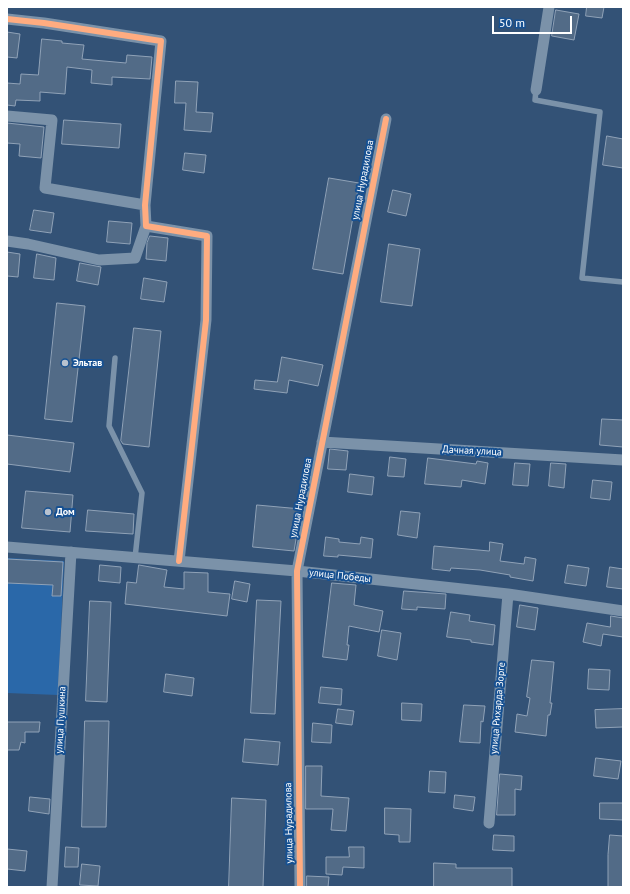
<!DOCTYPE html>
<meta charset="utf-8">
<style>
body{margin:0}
#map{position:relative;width:630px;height:894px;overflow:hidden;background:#335276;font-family:"PT Sans",sans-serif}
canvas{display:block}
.frame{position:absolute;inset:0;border:8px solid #fff;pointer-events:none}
.scale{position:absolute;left:492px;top:16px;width:80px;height:18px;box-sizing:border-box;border:2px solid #fff;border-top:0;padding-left:5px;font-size:12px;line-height:14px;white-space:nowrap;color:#fff;-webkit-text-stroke:3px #175192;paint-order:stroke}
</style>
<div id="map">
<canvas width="630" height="894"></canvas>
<div class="frame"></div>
<div class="scale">50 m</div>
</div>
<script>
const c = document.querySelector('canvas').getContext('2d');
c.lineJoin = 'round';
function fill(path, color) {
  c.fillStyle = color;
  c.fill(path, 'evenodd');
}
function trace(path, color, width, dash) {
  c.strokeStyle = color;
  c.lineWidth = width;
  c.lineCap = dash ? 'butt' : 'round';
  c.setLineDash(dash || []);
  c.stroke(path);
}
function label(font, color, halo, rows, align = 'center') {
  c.font = font + ' "PT Sans",sans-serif';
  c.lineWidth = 4;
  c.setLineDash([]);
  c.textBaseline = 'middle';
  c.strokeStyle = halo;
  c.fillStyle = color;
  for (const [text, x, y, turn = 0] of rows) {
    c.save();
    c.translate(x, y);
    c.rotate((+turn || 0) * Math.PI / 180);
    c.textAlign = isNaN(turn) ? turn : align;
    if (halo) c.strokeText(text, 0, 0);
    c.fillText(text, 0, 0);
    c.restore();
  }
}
fill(new Path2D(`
 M7 558 64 561 58 695 7 693Z`), '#2a68a9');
const building = new Path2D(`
 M587 7H604L602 18 586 16Z
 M556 10 579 14 574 40 552 36Z
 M7 32 20 34 17 58 7 57Z
 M42 39 62 41V43L84 45 82 59 126 63 127 55 152 57 150 79 112 77V85L91 83 92 70 67 67 65 94 40 92V101L16 100 15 106 7 105V83L20 84 21 74 38 75Z
 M176 81 198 82 196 112 213 113 211 132 184 130 186 103H175Z
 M64 120 121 124 119 148 62 144Z
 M7 123 44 127 41 158 19 156 20 144 7 143Z
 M607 136 623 139V168L603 165Z
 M185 153 206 155 204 173 183 170Z
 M329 178 359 183 343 274 313 269Z
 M393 190 411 194 406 216 388 212Z
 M34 210 54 213 51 233 30 230Z
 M109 221 132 223 130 244 107 242Z
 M150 236 168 238 166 261 146 259 147 243Z
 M389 244 420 249 412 306 381 302Z
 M7 252 20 254 18 277 7 276Z
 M37 254 56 258 54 280 34 278Z
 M80 263 101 267 98 285 77 281Z
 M144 278 167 282 164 302 141 299Z
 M57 303 85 306 72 422 45 419Z
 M134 328 161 331 149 447 123 444 121 441Z
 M282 357 323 365 318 386 289 380 287 393 254 389 255 380 277 382Z
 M602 419 623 420V447L600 445Z
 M7 435 74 443 70 472 7 464Z
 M330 449 348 451 346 470 328 469Z
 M390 457 406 459 404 477 388 476Z
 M428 458 476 464 477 461 488 463 485 484 462 480 461 487 425 484Z
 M515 463 530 464 528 486 513 485Z
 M551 463 566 464 564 488 549 486Z
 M350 474 374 477 372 495 348 492Z
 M593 480 612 482 610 500 591 498Z
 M26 491 73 495 70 532 22 528Z
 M257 505 301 509 294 551 253 547Z
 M88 510 134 514 133 534 86 531Z
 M401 511 420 513 417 538 398 535Z
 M326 537 339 539V542L360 544 361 537 373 539 371 558 338 555V557L324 556Z
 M490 542 503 544 500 561 524 564 525 557 536 559 533 581 510 577V575L480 570 451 568 450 571 432 569 434 546 489 551Z
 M7 559 63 562 61 596H52L53 585 7 583Z
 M100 565 121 567 120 583 99 581Z
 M139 565 167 570 164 587 184 589V572L208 573V592L230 594 227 616 125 604 127 582 136 583Z
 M568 565 589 568 586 586 565 583Z
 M610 567 623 569V589L607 587Z
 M235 581 250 584 247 602 232 599Z
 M332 583 356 585 354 605 383 611 379 632 349 626 347 645H349L347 660 323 657Z
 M404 591 446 594 445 609 417 607V610L402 609Z
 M257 600 281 601 275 714 251 713Z
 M90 601 111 602 107 702 86 701Z
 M520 605 538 608 535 630 517 627Z
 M451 612 470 615 469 621 495 625 493 645 471 642V640L447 637Z
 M611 616 623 618V637L603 634 601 646 583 642 587 623 610 627Z
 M382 630 401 633 397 660 378 656Z
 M532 660 554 662 550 703H552L550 715H548L546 736 515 732 517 714 527 716 530 698 527 697Z
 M589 669 610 670 609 690 588 689Z
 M166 674 194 678 192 696 164 692Z
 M321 687 342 689 341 705 319 703Z
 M402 703 422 704 421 721 402 720Z
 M464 705 485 706 483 722 481 721 480 743 460 742Z
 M338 709 354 711 352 725 336 723Z
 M623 709V727L596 728 595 710Z
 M85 721H109L106 827H82Z
 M7 722H40L39 732H25V743L21 742 19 750H7Z
 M313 723 332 725 331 743 312 742Z
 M245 739 280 742 278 765 243 762Z
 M596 758 621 761 618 779 594 776Z
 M306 766H322L321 796 349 798 346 831 331 830 333 809H306Z
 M430 771 446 772 445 793 429 792Z
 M500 774 522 776 521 790 515 789V815H497Z
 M455 795 475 797 473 811 454 808Z
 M30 797 50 799 49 814 29 811Z
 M232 798 266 800 263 887H229Z
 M600 803H623V820L600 819Z
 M385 808 411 809 410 842H399V835L385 834Z
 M494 835 514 836V851L493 850Z
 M610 835 623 836V887H608V855Z
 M66 847 79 848 78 867H65Z
 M349 847H364V868L343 867 342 875 326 874V857H349Z
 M7 849 27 851 25 871 7 869Z
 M434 863 456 864V868H512V887H434Z
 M82 864 100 866 98 886 80 885Z
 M307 876 329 877 328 887H307Z`);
fill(building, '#526b87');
trace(building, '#90a2b7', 1);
trace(new Path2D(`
 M536 90 535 100 600 112 582 278 623 282
 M115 358 109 426 142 493 135 558`), '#7b92a9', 5.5);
trace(new Path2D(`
 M7 19 44 23 161 41 145 205 146 226 207 236 206 320 179 561
 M536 90 549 7
 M7 116 52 120 45 188 145 205
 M7 241 28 244 99 260 135 258 146 226
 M322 442 623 460
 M7 547 297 571 508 594 623 611
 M489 823 508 594
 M52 887 71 552
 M300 887 297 571 386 119`), '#7b92a9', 11);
trace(new Path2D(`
 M7 19 44 23 161 41 145 205 146 226 207 236 206 320 179 561
 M300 887 297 571 386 119`), '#ffac80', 6);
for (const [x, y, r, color] of [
 [65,363,4,"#b8c2cf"],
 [48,512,4,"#b8c2cf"]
]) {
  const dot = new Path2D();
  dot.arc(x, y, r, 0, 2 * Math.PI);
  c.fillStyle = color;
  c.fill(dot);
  trace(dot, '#175192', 1.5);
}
label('10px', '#fff', '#175192', [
 ["улица Нурадилова",363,180,-79],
 ["Дачная улица",472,451,3],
 ["улица Нурадилова",301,498,-79],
 ["улица Победы",340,576,6],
 ["улица Рихарда Зорге",498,708,-85],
 ["улица Пушкина",61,720,-87],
 ["улица Нурадилова",289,823,-91]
]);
label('bold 10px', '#fff', '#175192', [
 ["Эльтав",73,363],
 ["Дом",56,512]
], 'left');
</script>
